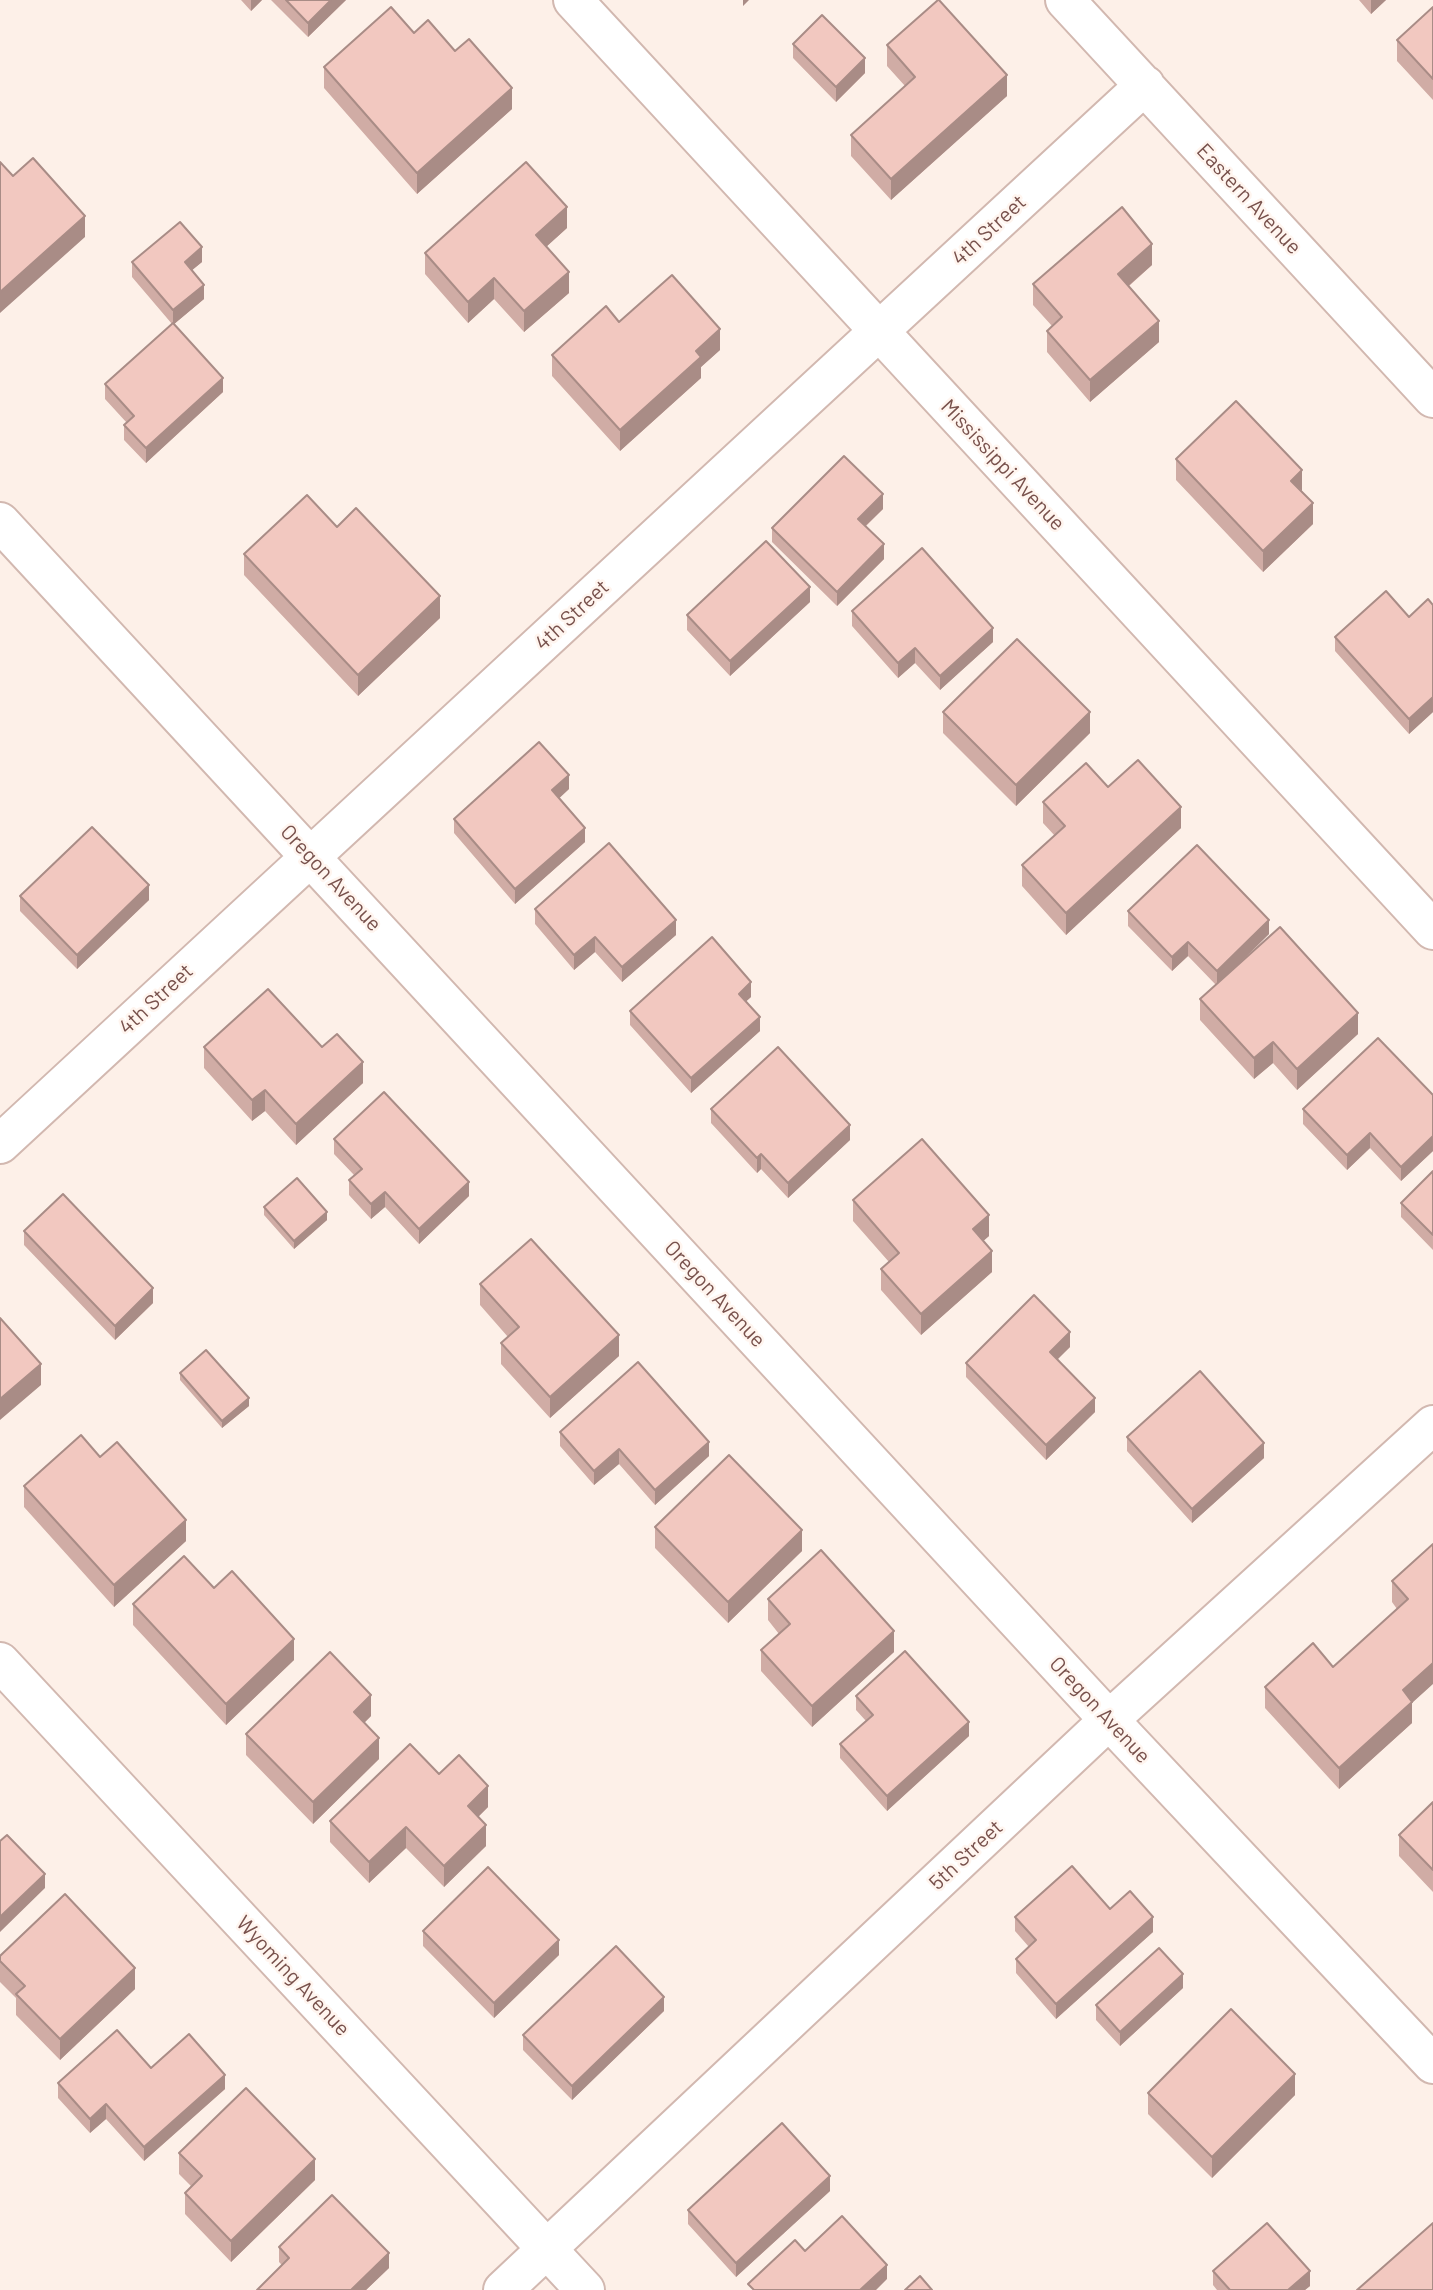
<!DOCTYPE html>
<style>
body{margin:0}
canvas{display:block;background:#fdf0e8}
</style>
<canvas width="1433" height="2290"></canvas>
<script>
const c = document.querySelector('canvas').getContext('2d');
c.lineJoin = 'round';
function trace(path, color, width, dash) {
  c.strokeStyle = color;
  c.lineWidth = width;
  c.lineCap = dash ? 'butt' : 'round';
  c.setLineDash(dash || []);
  c.stroke(path);
}
function fill(path, color) {
  c.fillStyle = color;
  c.fill(path, 'evenodd');
}
function label(font, color, halo, rows, align = 'center') {
  c.font = font + ' Barlow,sans-serif';
  c.lineWidth = 5;
  c.setLineDash([]);
  c.textBaseline = 'middle';
  c.strokeStyle = halo;
  c.fillStyle = color;
  for (const [text, x, y, turn = 0] of rows) {
    c.save();
    c.translate(x, y);
    c.rotate((+turn || 0) * Math.PI / 180);
    c.textAlign = isNaN(turn) ? turn : align;
    if (halo) c.strokeText(text, 0, 0);
    c.fillText(text, 0, 0);
    c.restore();
  }
}
const street = new Path2D(`
 M573 0 1433 930
 M1065 0 1433 398
 M0 522 1109 1720 1433 2064
 M0 1144 1145 85
 M0 1662 585 2290
 M503 2290 1109 1720 1433 1425`);
trace(street, '#d2b8b0', 42);
trace(street, '#fff', 38);
fill(new Path2D(`
 M241 0H262L251 11Z
 M271 0H346L308 37Z
 M1359 0H1386L1371 14Z
 M1433 7V100L1397 61V40Z
 M414 33 455 51 512 109 417 194 324 88V67Z
 M793 44 865 73 836 102 793 58Z
 M887 45 1007 96 891 200 851 156V135L905 86 887 66Z
 M567 228 546 247 569 293 524 332 494 299 468 323 425 274V253Z
 M132 262H202L192 270 204 299 174 324 223 392 146 463 124 440V425L127 423 105 399V384L172 324 132 277Z
 M1152 265 1129 286 1159 342 1090 402 1047 352V331L1052 326 1033 305V284Z
 M619 322 720 350 701 367V378L620 451 552 376V355Z
 M1176 459 1302 491 1313 524 1263 572 1176 480Z
 M883 509 866 526 884 559 837 606 772 542V528Z
 M337 527 440 618 358 696 244 575V554Z
 M810 602 730 676 687 630V615Z
 M1433 605V712L1409 734 1335 651V637L1409 617Z
 M852 611 993 642 940 690 915 663 898 678 852 626Z
 M943 712 1090 733 1016 806 943 733Z
 M569 789 559 798 585 842 515 904 454 833V819Z
 M1043 802 1181 828 1066 935 1022 886V865L1055 836 1043 823Z
 M20 896 149 900 77 969 20 911Z
 M535 909 676 935 622 982 595 952 574 970 535 924Z
 M1128 911 1269 934 1238 965 1358 1034 1297 1090 1273 1063 1254 1079 1200 1020V999L1216 985 1188 956 1172 971 1128 926Z
 M751 997 746 1001 760 1031 691 1093 630 1025V1011Z
 M204 1047H322L363 1083 296 1145 265 1111 252 1121 204 1068Z
 M1433 1095V1151L1401 1181 1370 1148 1347 1170 1303 1124V1109Z
 M711 1109 850 1140 788 1198 761 1169 757 1173 711 1123Z
 M334 1139 469 1196 419 1244 385 1207 371 1219 349 1195V1180L354 1175 334 1154Z
 M1433 1171V1250L1401 1217V1203Z
 M853 1200 989 1236 983 1241 992 1272 921 1335 881 1290V1269L889 1262 853 1221Z
 M264 1207 327 1220 294 1249 264 1215Z
 M24 1231 153 1303 115 1340 24 1245Z
 M480 1284 619 1356 550 1418 501 1364V1343L508 1337 480 1305Z
 M1070 1347 1057 1359 1095 1412 1046 1460 966 1377V1363Z
 M180 1373 249 1406 222 1428 180 1380Z
 M560 1432 709 1456 655 1505 619 1464 594 1485 560 1446Z
 M1127 1437 1264 1458 1192 1523 1127 1451Z
 M100 1457 186 1541 114 1607 24 1507V1486Z
 M655 1527 802 1551 728 1623 655 1548Z
 M1433 1544 1412 1703V1723L1339 1789 1265 1708V1687L1333 1667 1397 1609 1392 1602V1581Z
 M214 1588 294 1660 226 1725 133 1625V1604Z
 M768 1599 894 1652 812 1727 761 1671V1650L779 1634 768 1620Z
 M856 1696 969 1736 887 1811 840 1758V1744L866 1721 856 1710Z
 M371 1716 364 1723 379 1759 313 1824 246 1755V1734Z
 M439 1774 488 1807 478 1817 486 1846 444 1887 406 1848 369 1883 330 1842V1821Z
 M1433 1802V1892L1399 1856V1835Z
 M1110 1909 1153 1932 1056 2019 1016 1973V1959L1029 1947 1015 1931V1917Z
 M423 1931 559 1955 494 2018 423 1946Z
 M0 1956 135 1989 60 2060 16 2015V1998L0 1982Z
 M1183 1988 1120 2046 1096 2020V2005Z
 M664 2011 572 2100 523 2050V2035Z
 M151 2068 225 2089 144 2161 106 2119 90 2133 58 2098V2083Z
 M1148 2093 1295 2095 1212 2178 1148 2114Z
 M179 2153 315 2180 231 2262 185 2214V2193L191 2186 179 2174Z
 M830 2191 736 2277 688 2224V2210Z
 M279 2247 389 2268 366 2290H257L282 2265 279 2262Z
 M1213 2271 1310 2286 1305 2290H1217L1213 2285Z`), '#d0aca5');
fill(new Path2D(`
 M251 0H262L251 11Z
 M331 0H346L308 37V23Z
 M743 0H749L743 6Z
 M1371 0H1386L1371 14Z
 M865 58V73L836 102V87Z
 M1007 75V96L891 200V179Z
 M512 88V109L417 194V173Z
 M567 207V228L536 256V235Z
 M85 216V237L0 313V292Z
 M1152 244V265L1118 295V274Z
 M202 247V262L185 276V262Z
 M569 272V293L524 332V311Z
 M494 278V299L468 323V302Z
 M204 285V299L173 325V310Z
 M1159 321V342L1090 402V380Z
 M720 329V350L701 367V378L620 451V430L696 351Z
 M223 378V392L146 463V448Z
 M1302 470V491L1291 481Z
 M883 494V509L858 533V519Z
 M1313 503V524L1263 572V551Z
 M884 544V559L837 606V592Z
 M810 587V602L730 676V661Z
 M440 596V618L358 696V675Z
 M993 628V642L940 690V676Z
 M915 648V663L898 678V663Z
 M1433 697V712L1409 734V719Z
 M1090 712V733L1016 806V785Z
 M569 775V789L552 805V790Z
 M1181 807V828L1066 935V913Z
 M585 828V842L515 904V889Z
 M149 885V900L77 969V955Z
 M676 920V935L622 982V967Z
 M1269 920V934L1217 985V971Z
 M595 937V952L574 970V955Z
 M1188 942V956L1172 971V957Z
 M751 982V997L739 1008V994Z
 M1358 1013V1034L1297 1090V1069Z
 M760 1017V1031L691 1093V1078Z
 M1273 1042V1063L1254 1079V1058Z
 M363 1062V1083L296 1145V1124Z
 M265 1090V1111L252 1121V1100Z
 M850 1125V1140L788 1198V1183Z
 M1370 1133V1148L1347 1170V1155Z
 M1433 1136V1151L1401 1181V1167Z
 M761 1154V1169L757 1173V1158Z
 M469 1182V1196L419 1244V1229Z
 M385 1192V1207L371 1219V1204Z
 M327 1212V1220L294 1249V1241Z
 M989 1215V1236L973 1250V1229Z
 M992 1251V1272L921 1335V1314Z
 M153 1288V1303L115 1340V1326Z
 M1070 1332V1347L1050 1367V1352Z
 M619 1335V1356L550 1418V1397Z
 M41 1364V1385L0 1420V1399Z
 M249 1398V1406L222 1428V1421Z
 M1095 1398V1412L1046 1460V1445Z
 M709 1442V1456L655 1505V1490Z
 M1264 1443V1458L1192 1523V1509Z
 M619 1449V1464L594 1485V1471Z
 M186 1520V1541L114 1607V1585Z
 M802 1530V1551L728 1623V1602Z
 M894 1631V1652L812 1727V1706Z
 M294 1639V1660L226 1725V1704Z
 M1433 1663V1684L1412 1703V1723L1339 1789V1768L1403 1690Z
 M371 1695V1716L354 1733V1712Z
 M969 1722V1736L887 1811V1796Z
 M379 1738V1759L313 1824V1802Z
 M488 1786V1807L468 1827V1806Z
 M486 1825V1846L444 1887V1866Z
 M406 1827V1848L369 1883V1862Z
 M45 1874V1888L0 1932V1917Z
 M1153 1917V1932L1056 2019V2004Z
 M559 1940V1955L494 2018V2003Z
 M135 1968V1989L60 2060V2039Z
 M1183 1974V1988L1120 2046V2032Z
 M664 1997V2011L572 2100V2086Z
 M1295 2074V2095L1212 2178V2157Z
 M225 2075V2089L144 2161V2147Z
 M106 2104V2119L90 2133V2119Z
 M315 2159V2180L231 2262V2241Z
 M830 2176V2191L736 2277V2263Z
 M389 2253V2268L366 2290H351Z
 M887 2265V2279L876 2290H860Z
 M1310 2271V2286L1305 2290H1288Z`), '#a98c86');
const building = new Path2D(`
 M286 0H331L308 23Z
 M938 0H939L1007 75 891 179 851 135 915 77 887 45Z
 M391 7 414 33 428 20 455 51 469 39 512 88 417 173 324 67Z
 M1433 7V79L1397 40Z
 M822 15 865 58 836 87 793 44Z
 M33 158 85 216 0 292V162L13 176Z
 M526 162 567 207 536 235 569 272 524 311 494 278 468 302 425 253Z
 M1122 207 1152 244 1118 274 1159 321 1090 380 1047 331 1062 317 1033 284Z
 M180 222 202 247 185 262 204 285 173 310 132 262Z
 M672 275 720 329 696 351 701 357 620 430 552 355 606 306 619 322Z
 M173 323 223 378 146 448 124 425 134 416 105 384Z
 M1236 401 1302 470 1291 481 1313 503 1263 551 1176 459Z
 M844 456 883 494 858 519 884 544 837 592 772 528Z
 M307 495 337 527 356 508 440 596 358 675 244 554Z
 M766 541 810 587 730 661 687 615Z
 M922 548 993 628 940 676 915 648 898 663 852 611Z
 M1386 591 1409 617 1428 599 1433 605V697L1409 719 1335 637Z
 M1017 639 1090 712 1016 785 943 712Z
 M539 742 569 775 552 790 585 828 515 889 454 819Z
 M1138 760 1181 807 1066 913 1022 865 1065 826 1043 802 1086 763 1108 787Z
 M92 827 149 885 77 955 20 896Z
 M609 843 676 920 622 967 595 937 574 955 535 909Z
 M1197 845 1269 920 1217 971 1188 942 1172 957 1128 911Z
 M1280 927 1358 1013 1297 1069 1273 1042 1254 1058 1200 999Z
 M712 937 751 982 739 994 760 1017 691 1078 630 1011Z
 M268 989 322 1047 337 1034 363 1062 296 1124 265 1090 252 1100 204 1047Z
 M1378 1038 1433 1095V1136L1401 1167 1370 1133 1347 1155 1303 1109Z
 M778 1047 850 1125 788 1183 761 1154 757 1158 711 1109Z
 M384 1092 469 1182 419 1229 385 1192 371 1204 349 1180 362 1169 334 1139Z
 M922 1139 989 1215 973 1229 992 1251 921 1314 881 1269 899 1253 853 1200Z
 M1433 1171V1235L1401 1203Z
 M297 1178 327 1212 294 1241 264 1207Z
 M63 1194 153 1288 115 1326 24 1231Z
 M531 1239 619 1335 550 1397 501 1343 519 1327 480 1284Z
 M1034 1295 1070 1332 1050 1352 1095 1398 1046 1445 966 1363Z
 M0 1318 41 1364 0 1399Z
 M206 1350 249 1398 222 1421 180 1373Z
 M638 1362 709 1442 655 1490 619 1449 594 1471 560 1432Z
 M1200 1371 1264 1443 1192 1509 1127 1437Z
 M81 1435 100 1457 117 1442 186 1520 114 1585 24 1486Z
 M729 1455 802 1530 728 1602 655 1527Z
 M1433 1544V1663L1403 1690 1412 1702 1339 1768 1265 1687 1313 1643 1333 1667 1408 1599 1392 1581Z
 M821 1550 894 1631 812 1706 761 1650 790 1624 768 1599Z
 M184 1556 214 1588 232 1571 294 1639 226 1704 133 1604Z
 M905 1651 969 1722 887 1796 840 1744 873 1715 856 1696Z
 M330 1652 371 1695 354 1712 379 1738 313 1802 246 1734Z
 M410 1744 439 1774 459 1755 488 1786 468 1806 486 1825 444 1866 406 1827 369 1862 330 1821Z
 M1433 1802V1870L1399 1835Z
 M7 1835 45 1874 0 1917V1841Z
 M1072 1866 1110 1909 1130 1891 1153 1917 1056 2004 1016 1959 1036 1940 1015 1917Z
 M488 1867 559 1940 494 2003 423 1931Z
 M65 1894 135 1968 60 2039 16 1994 25 1986 0 1961V1956Z
 M616 1946 664 1997 572 2086 523 2035Z
 M1159 1948 1183 1974 1120 2032 1096 2005Z
 M1231 2009 1295 2074 1212 2157 1148 2093Z
 M117 2030 151 2068 189 2034 225 2075 144 2147 106 2104 90 2119 58 2083Z
 M246 2088 315 2159 231 2241 185 2193 202 2176 179 2153Z
 M782 2123 830 2176 736 2263 688 2210Z
 M332 2195 389 2253 351 2290H257L289 2258 279 2247Z
 M842 2216 887 2265 860 2290H754L748 2284 795 2240 805 2251Z
 M1267 2223 1310 2271 1288 2290H1230L1213 2271Z
 M1433 2223V2290H1357Z
 M920 2276 932 2290H905Z`);
fill(building, '#f2c8c0');
trace(building, '#a98c86', 2);
label('21px', '#78514c', '#fff5ef', [
 ["Eastern Avenue",1249,199,47],
 ["4th Street",989,230,-43],
 ["Mississippi Avenue",1003,465,47],
 ["4th Street",572,615,-43],
 ["Oregon Avenue",331,878,47],
 ["4th Street",156,999,-43],
 ["Oregon Avenue",715,1294,47],
 ["Oregon Avenue",1100,1710,47],
 ["5th Street",966,1855,-43],
 ["Wyoming Avenue",293,1976,47]
]);
</script>
